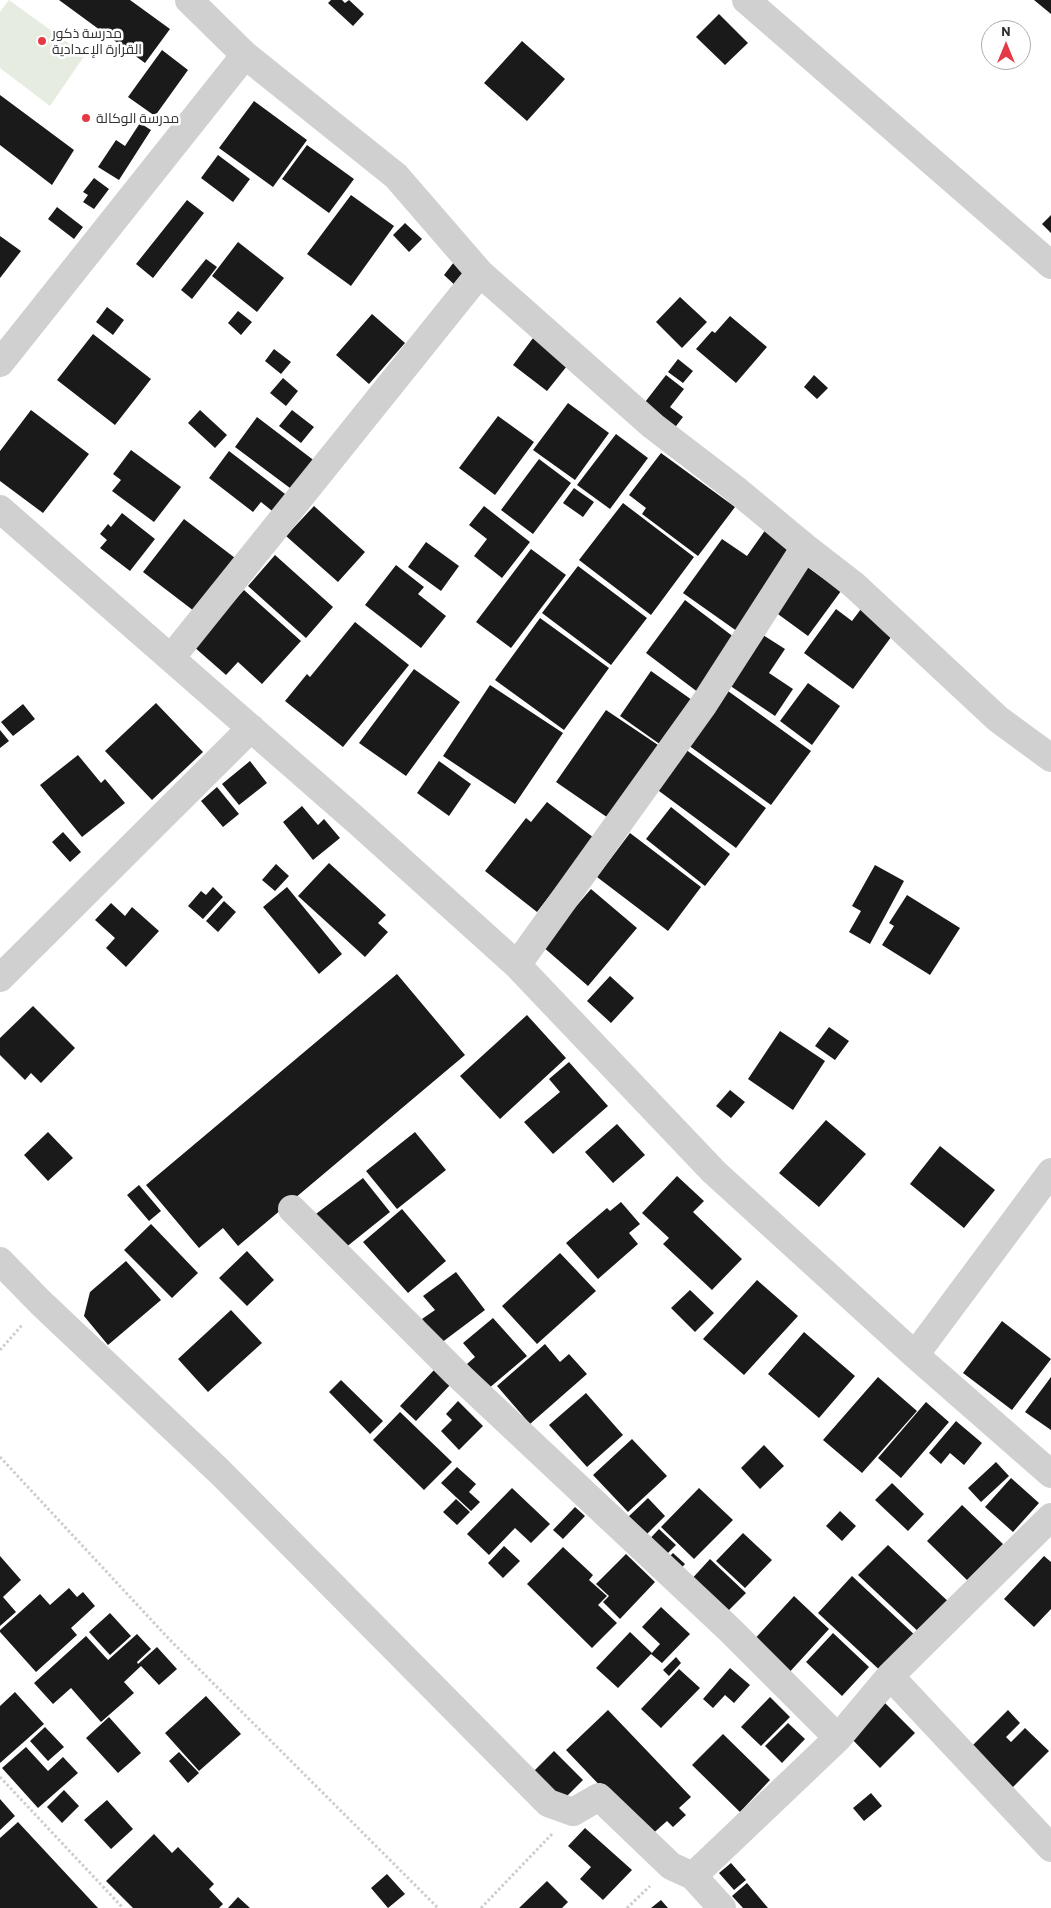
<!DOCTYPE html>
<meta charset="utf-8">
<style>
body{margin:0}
#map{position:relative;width:1051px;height:1908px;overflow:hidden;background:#fff;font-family:Barlow,sans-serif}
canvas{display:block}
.north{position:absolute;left:981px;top:20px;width:50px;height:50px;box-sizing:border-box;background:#fff;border:1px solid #adadad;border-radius:50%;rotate:0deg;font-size:14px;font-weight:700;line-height:20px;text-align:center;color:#333}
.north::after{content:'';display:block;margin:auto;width:18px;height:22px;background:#e63946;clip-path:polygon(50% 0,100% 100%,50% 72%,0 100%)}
</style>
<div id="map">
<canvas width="1051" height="1908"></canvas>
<div class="north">N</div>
</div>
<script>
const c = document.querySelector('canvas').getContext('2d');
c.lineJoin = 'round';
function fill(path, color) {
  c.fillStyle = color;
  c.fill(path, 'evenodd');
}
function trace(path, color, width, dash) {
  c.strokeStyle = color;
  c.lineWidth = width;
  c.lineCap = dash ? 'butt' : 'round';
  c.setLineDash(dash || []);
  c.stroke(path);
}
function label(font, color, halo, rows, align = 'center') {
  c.font = font + ' Barlow,Cairo,sans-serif';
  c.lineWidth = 5;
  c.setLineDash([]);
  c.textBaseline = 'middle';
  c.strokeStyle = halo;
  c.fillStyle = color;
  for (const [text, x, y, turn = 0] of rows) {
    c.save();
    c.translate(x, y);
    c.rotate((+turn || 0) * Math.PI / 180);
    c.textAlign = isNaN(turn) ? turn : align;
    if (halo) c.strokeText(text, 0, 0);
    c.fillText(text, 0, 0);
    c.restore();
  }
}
fill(new Path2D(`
 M9 0 85 55 50 106 0 68V12Z`), '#e6ecdf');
fill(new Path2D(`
 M59 0H130L170 29 145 63Z
 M331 0H342L345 3 349 0 364 14 353 26 328 3Z
 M1034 0H1051V14Z
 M719 14 748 43 725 65 696 37Z
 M522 41 565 79 527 121 484 83Z
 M162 50 188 70 155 116 128 97Z
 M0 95 74 150 52 185 0 145Z
 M254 101 307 140 273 187 219 148Z
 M140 123 151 130 119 180 98 167 116 140 125 146Z
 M307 145 354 179 329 213 282 179Z
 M218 155 250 179 233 202 201 178Z
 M94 178 109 189 94 209 83 202 88 195 83 192Z
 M351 195 394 226 351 286 307 254Z
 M187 200 204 213 153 278 136 264Z
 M57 207 83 227 74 239 48 219Z
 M1051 215V233L1042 224Z
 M405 223 422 239 409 252 393 235Z
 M0 236 21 251 0 278Z
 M238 242 284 278 257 312 212 276Z
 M206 259 217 267 192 299 181 290Z
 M454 262 471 276 459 289 444 275Z
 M680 297 707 322 682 348 656 322Z
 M107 307 124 320 113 335 96 322Z
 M238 311 252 322 241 335 228 323Z
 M372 314 405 343 369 384 336 355Z
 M730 316 767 347 736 383 696 349 712 331 715 333Z
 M93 334 151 379 115 425 57 380Z
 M536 334 571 361 547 391 513 365Z
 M274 349 291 362 281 374 265 361Z
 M678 359 693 371 683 383 668 372Z
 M666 375 684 389 670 407 683 417 673 430 642 406Z
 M814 375 828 388 817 399 804 387Z
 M283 378 298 391 286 406 270 393Z
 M568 403 609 433 575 480 533 450Z
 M31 410 89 454 43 513 0 481V451Z
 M200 410 227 435 215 448 188 423Z
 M292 410 314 427 301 443 279 426Z
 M498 416 534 442 495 495 459 468Z
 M257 417 316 462 294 491 235 447Z
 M616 434 648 458 610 509 577 485Z
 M131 450 181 487 154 522 112 491 121 480 113 474Z
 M229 451 289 497 276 514 261 502 253 512 209 478Z
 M661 453 735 507 698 556 642 514 646 508 629 495Z
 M539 459 571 483 533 534 501 510Z
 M574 488 594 502 583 517 563 503Z
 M623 503 694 557 651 615 579 560Z
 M314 506 365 552 338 582 286 536Z
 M484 506 530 542 502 578 474 556 487 539 469 525Z
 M122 513 155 539 130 571 100 548 107 540 100 534 108 524 111 527Z
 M184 519 235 558 194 611 143 572Z
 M766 529 799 552 741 634 683 593 722 539 747 556Z
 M426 542 459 566 441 591 408 567Z
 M531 549 566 575 511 648 476 622Z
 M275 555 333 607 306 638 248 586Z
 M803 564 841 591 808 636 771 609Z
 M396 565 424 587 418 594 446 616 421 648 365 605Z
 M578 566 647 618 611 665 542 613Z
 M244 590 301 641 262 684 238 662 226 675 193 646Z
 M685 600 739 641 699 693 646 653Z
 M836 609 852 621 861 609 894 633 853 689 804 653Z
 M540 618 609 668 564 730 495 680Z
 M355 622 409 665 343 747 285 701 307 674 310 677Z
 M763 635 785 649 769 673 793 689 775 716 729 685Z
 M414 669 460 702 406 776 359 743Z
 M651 671 692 700 661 745 620 716Z
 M808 683 840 706 812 745 780 721Z
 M490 685 563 733 515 804 443 756Z
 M728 691 811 751 771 805 688 745Z
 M156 703 203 752 152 800 105 751Z
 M23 704 35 719 13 736 1 722Z
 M606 710 664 749 614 822 556 782Z
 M0 730 9 741 0 748Z
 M685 749 766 808 736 848 655 788Z
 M78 755 101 783 105 779 125 803 82 837 40 785Z
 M250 761 267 783 239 805 222 784Z
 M439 761 471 784 449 816 417 793Z
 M217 787 239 814 223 827 201 801Z
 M547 802 594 838 537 912 485 871 526 818 531 822Z
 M302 806 318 825 324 819 340 838 313 860 283 822Z
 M671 807 730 854 705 886 646 839Z
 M63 832 81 852 70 862 52 842Z
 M630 833 701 887 668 931 597 877Z
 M329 863 386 915 378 923 388 932 365 957 298 896Z
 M276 864 289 876 275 891 262 880Z
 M875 865 904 881 870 944 849 932 861 911 852 906Z
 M213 887 223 897 203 919 188 906 201 891 206 895Z
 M287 887 342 954 319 974 263 907Z
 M591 889 637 928 588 986 542 946Z
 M907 895 960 928 930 975 882 945 894 926 889 923Z
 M224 901 236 912 218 932 206 921Z
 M111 903 125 916 132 907 159 931 126 967 106 948 115 938 95 920Z
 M397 974 465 1055 238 1246 223 1228 199 1248 146 1185Z
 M610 976 634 998 611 1023 587 1001Z
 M33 1006 75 1048 41 1083 31 1073 25 1080 0 1055V1038Z
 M527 1015 566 1058 500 1119 460 1076Z
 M829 1027 849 1041 835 1060 815 1046Z
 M780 1031 825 1061 793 1110 748 1079Z
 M569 1062 608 1106 553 1154 524 1122 560 1092 549 1079Z
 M730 1090 745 1102 731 1118 716 1106Z
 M826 1120 866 1154 819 1207 779 1173Z
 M617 1124 645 1155 613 1183 585 1152Z
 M48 1132 73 1158 48 1181 24 1155Z
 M415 1132 446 1170 397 1209 366 1171Z
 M940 1146 995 1190 964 1228 910 1184Z
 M677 1176 704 1201 693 1212 742 1259 712 1290 663 1244 669 1238 642 1213Z
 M363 1178 390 1212 340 1252 312 1217Z
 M139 1185 161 1211 149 1221 127 1195Z
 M621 1202 640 1224 629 1233 638 1244 598 1279 566 1243 607 1208 610 1211Z
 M402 1209 446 1261 408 1293 363 1242Z
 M151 1224 198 1273 172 1298 124 1250Z
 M247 1251 274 1280 247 1306 219 1278Z
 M560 1253 596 1291 537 1344 502 1306Z
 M126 1261 161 1300 108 1345 84 1316 90 1292Z
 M456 1272 485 1310 441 1343 422 1319 435 1310 423 1296Z
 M757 1280 798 1316 744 1375 703 1339Z
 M690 1290 714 1313 695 1332 671 1308Z
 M231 1310 262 1343 208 1392 178 1359Z
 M493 1318 527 1356 488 1389 467 1364 475 1357 463 1343Z
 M1002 1321 1051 1359 1012 1410 963 1373Z
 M804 1332 855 1376 819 1418 768 1374Z
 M545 1344 560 1362 569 1354 587 1374 530 1424 497 1386Z
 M435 1369 451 1384 416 1421 400 1406Z
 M878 1377 917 1411 862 1473 823 1440Z
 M1051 1377V1430L1025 1412Z
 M341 1380 383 1421 370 1434 329 1392Z
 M586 1393 623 1435 587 1467 549 1425Z
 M458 1401 483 1426 459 1450 441 1431 452 1420 446 1414Z
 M926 1402 949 1422 901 1478 878 1458Z
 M400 1412 452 1462 424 1490 373 1440Z
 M956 1421 982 1443 964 1465 950 1453 941 1464 929 1453Z
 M632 1439 667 1476 628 1512 593 1475Z
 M764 1445 784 1466 760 1489 741 1468Z
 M996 1462 1009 1476 981 1502 968 1488Z
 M457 1467 476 1484 469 1492 480 1502 471 1511 441 1483Z
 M1011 1478 1039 1503 1013 1532 985 1507Z
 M892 1483 924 1514 908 1531 875 1500Z
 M512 1488 550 1524 531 1543 515 1528 489 1555 467 1534Z
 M699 1488 733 1520 694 1559 661 1527Z
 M648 1498 665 1516 643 1538 626 1519Z
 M456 1499 470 1512 457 1525 443 1512Z
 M962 1505 1003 1544 967 1580 927 1541Z
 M575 1507 585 1516 563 1539 553 1530Z
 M840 1511 856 1526 842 1541 826 1526Z
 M659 1529 676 1545 659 1562 642 1547Z
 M743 1533 772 1560 745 1588 716 1561Z
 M888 1545 952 1605 923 1636 858 1575Z
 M504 1546 520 1561 503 1578 488 1563Z
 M563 1547 593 1575 589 1580 607 1596 598 1605 617 1623 592 1648 527 1584Z
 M673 1553 685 1564 674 1576 662 1564Z
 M626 1554 655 1582 620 1619 603 1602 609 1596 596 1584Z
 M0 1556 21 1580 3 1597 16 1612 0 1626Z
 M1044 1556 1051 1562V1609L1034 1627 1004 1599Z
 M710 1559 746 1593 721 1618 689 1582Z
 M852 1576 918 1638 884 1674 818 1613Z
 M69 1588 77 1597 83 1592 95 1606 71 1628 77 1635 36 1672 0 1632V1630L40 1594 50 1605Z
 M794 1596 829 1629 786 1676 751 1643Z
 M661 1607 690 1634 662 1663 651 1654 660 1644 642 1627Z
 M110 1613 131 1636 110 1655 89 1632Z
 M630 1632 652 1653 618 1688 596 1668Z
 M833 1633 869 1667 842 1696 806 1662Z
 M137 1634 151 1649 137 1662 138 1664 157 1647 177 1669 159 1685 141 1666 124 1682 134 1693 101 1722 71 1688 53 1704 34 1683 86 1636 108 1660Z
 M676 1657 681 1663 669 1676 663 1670Z
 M730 1668 750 1685 734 1703 725 1695 713 1708 703 1699Z
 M679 1669 700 1688 661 1728 641 1709Z
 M15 1692 44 1724 0 1763V1706Z
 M206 1696 241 1734 199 1771 165 1733Z
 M770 1697 790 1717 761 1746 741 1727Z
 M885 1703 915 1733 880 1768 850 1737Z
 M608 1710 691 1797 679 1808 686 1815 673 1827 667 1821 649 1837 566 1750Z
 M1008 1710 1020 1723 1006 1737 1011 1742 1025 1728 1049 1751 1007 1793 966 1752Z
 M109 1717 141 1753 118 1773 86 1738Z
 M788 1723 805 1739 782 1763 765 1746Z
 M45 1727 64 1747 48 1761 30 1741Z
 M723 1734 770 1780 740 1812 692 1765Z
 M26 1747 48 1771 63 1757 78 1773 38 1808 2 1768Z
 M554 1751 583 1780 563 1800 534 1771Z
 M179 1752 199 1773 188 1783 169 1761Z
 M64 1790 79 1806 62 1823 47 1807Z
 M871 1793 882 1806 864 1821 853 1808Z
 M0 1799 15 1816 0 1830Z
 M107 1800 133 1829 111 1849 84 1820Z
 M18 1822 98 1908H0V1838Z
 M585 1828 632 1870 603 1900 580 1879 591 1867 568 1846Z
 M154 1834 172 1853 178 1847 214 1884 209 1889 223 1904 219 1908H133L106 1881Z
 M731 1863 746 1880 734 1890 719 1873Z
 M387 1874 405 1894 388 1908 371 1888Z
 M547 1881 568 1902 562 1908H519Z
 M747 1883 768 1908H743L732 1896Z
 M238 1897 250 1908H228Z
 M661 1900 668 1908H651Z`), '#1a1a1a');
trace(new Path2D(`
 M0 1350 23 1324
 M0 1457 169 1639 438 1908
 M0 1777 123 1908
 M481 1908 552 1834
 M627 1908 650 1886`), '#cdcdcd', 3, [2.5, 2.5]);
trace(new Path2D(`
 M189 0 245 55 396 176 480 273 653 426 734 488 805 547 854 585 998 719 1051 758
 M746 0 1051 265
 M0 363 245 55
 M0 509 357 821 517 965 714 1172 915 1355 1051 1474
 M171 658 480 273
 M517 965 704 704 805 547
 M0 978 251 728
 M292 1209 456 1373 730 1630 838 1738
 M0 1261 41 1303 220 1472 548 1803 573 1812 599 1797 671 1866 693 1876 722 1908
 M915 1355 1051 1172
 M890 1676 1051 1848
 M693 1876 838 1738 890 1676 1051 1517`), '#d0d0d0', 28);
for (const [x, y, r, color] of [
 [42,41,5,"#e63946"],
 [86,118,5,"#e63946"]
]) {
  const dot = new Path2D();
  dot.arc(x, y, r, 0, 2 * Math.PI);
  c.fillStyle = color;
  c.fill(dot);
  trace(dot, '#fff', 2);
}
label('14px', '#333', '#fff', [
 ["مدرسة ذكور",52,33],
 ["القرارة الإعدادية",52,49],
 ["مدرسة الوكالة",96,118]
], 'left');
</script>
